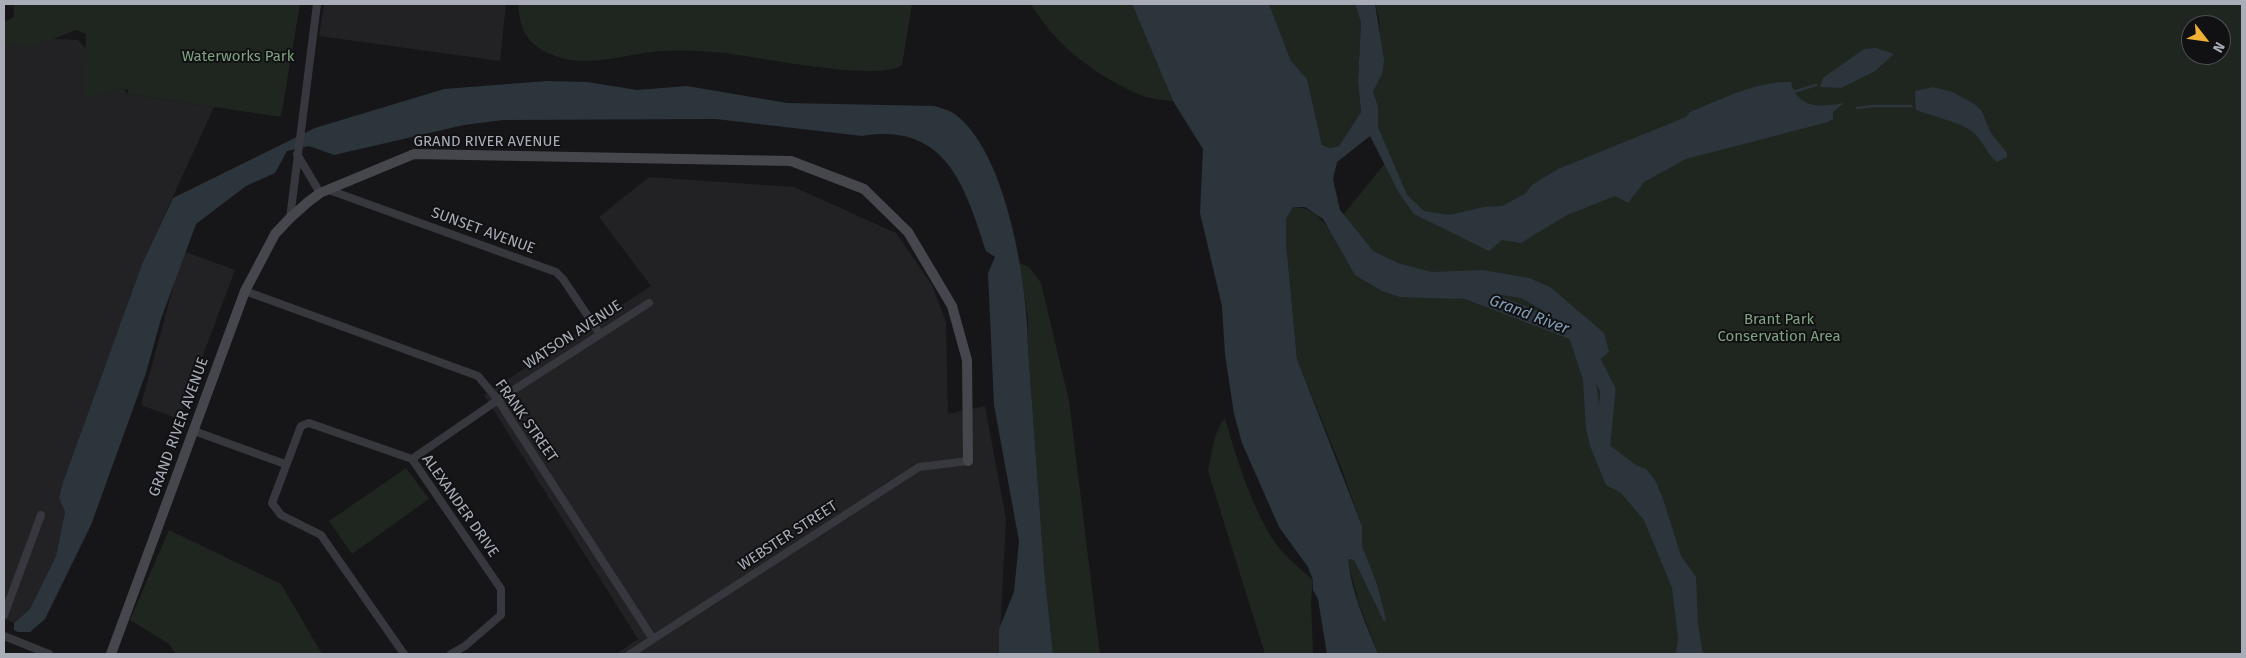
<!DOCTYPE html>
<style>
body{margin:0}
#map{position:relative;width:2246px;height:658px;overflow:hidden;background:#161618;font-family:"Fira Sans",sans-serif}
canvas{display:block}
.frame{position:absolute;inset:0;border:5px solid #a8adb8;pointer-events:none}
.north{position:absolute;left:2181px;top:15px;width:50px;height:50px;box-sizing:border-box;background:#111113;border:1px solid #4d4f55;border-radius:50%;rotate:120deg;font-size:14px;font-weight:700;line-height:20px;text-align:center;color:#a8adb8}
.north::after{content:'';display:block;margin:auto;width:18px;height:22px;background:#f2b134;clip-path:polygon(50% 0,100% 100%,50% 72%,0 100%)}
</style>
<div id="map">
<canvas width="2246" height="658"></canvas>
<div class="frame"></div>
<div class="north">N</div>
</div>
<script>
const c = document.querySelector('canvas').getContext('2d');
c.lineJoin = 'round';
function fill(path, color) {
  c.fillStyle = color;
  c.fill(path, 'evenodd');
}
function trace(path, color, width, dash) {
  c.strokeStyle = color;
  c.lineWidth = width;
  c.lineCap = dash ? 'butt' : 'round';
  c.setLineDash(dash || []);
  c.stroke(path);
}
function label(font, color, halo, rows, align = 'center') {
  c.font = font + ' "Fira Sans",sans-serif';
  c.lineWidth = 4;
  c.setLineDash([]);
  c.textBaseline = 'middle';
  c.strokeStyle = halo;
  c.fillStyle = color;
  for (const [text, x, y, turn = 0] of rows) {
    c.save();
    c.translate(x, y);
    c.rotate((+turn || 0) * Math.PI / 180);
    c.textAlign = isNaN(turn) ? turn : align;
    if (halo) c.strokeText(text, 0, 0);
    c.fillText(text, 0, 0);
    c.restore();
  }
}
fill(new Path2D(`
 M324 4H506L500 61 319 36Z
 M4 36 78 40 128 94 214 107 142 264 62 485 59 498 65 512 56 556 30 609 14 623 4 619Z
 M649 177 794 187 896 233 932 285 946 322 948 414 985 406 1006 519 999 654H616L638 639 484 395 651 286 599 217Z
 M183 251 235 270 179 419 141 405Z`), '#222225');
fill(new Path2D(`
 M14 4H300L281 117 128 94V89L90 95 84 101 86 34 76 30 36 46 4 44V22L14 17Z
 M518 4H912L902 65C879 83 756 56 723 53 704 51 684 50 666 51 627 52 589 71 550 54 526 43 520 29 518 4Z
 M1031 4H1132L1173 101C1163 100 1152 99 1143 96 1098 78 1055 45 1031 4Z
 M1269 4H1355L1361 23 1358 81 1361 112 1339 146 1330 148 1322 145 1307 79 1291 61Z
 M1375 4H2242V654H1378L1359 604 1347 559 1354 560 1384 622 1376 581 1362 546V526L1342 470 1297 359 1286 242V219L1293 207C1311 207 1320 217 1330 231L1390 157 1378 127V106L1373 92 1382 74 1379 18ZM2191 25H2221V55H2191Z
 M1019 263 1029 267 1041 283 1069 401 1100 654H1053L1044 568 1028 348V317Z
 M1225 418C1236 457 1251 504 1272 538 1283 555 1298 567 1313 580L1311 603 1313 654H1265L1208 471C1212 454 1213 432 1225 418Z
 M406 468 429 499 352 554 329 521Z
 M169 530 281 584 322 654H176L169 644 130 620Z`), '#1e261f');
fill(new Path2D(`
 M1132 4H1269L1291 61 1307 79 1322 145 1330 148 1339 146 1361 112 1358 81 1361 23 1355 4H1375L1384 60 1382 74 1373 92 1378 106V127L1407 195 1424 211 1449 215 1484 207 1502 206 1525 194 1532 185 1558 169 1686 117 1690 112C1723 99 1755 81 1791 82 1797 110 1823 107 1844 103L1833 112V119L1828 122 1686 159 1644 182 1628 203 1615 196 1567 215 1521 243 1502 240 1489 251 1414 214 1399 193 1370 136 1337 162 1333 179 1340 210 1373 251 1398 263 1431 272 1483 270 1529 278 1550 287 1604 333 1609 352 1594 364 1602 430 1608 444 1636 465 1646 469 1655 480 1663 499 1681 556 1696 577 1698 625 1703 654H1676L1678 638 1672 588 1644 520 1621 493 1606 485 1590 446 1586 429 1583 380 1566 328 1539 308 1521 298 1502 295 1457 299 1400 297 1382 291 1355 275 1323 219 1305 207H1293L1286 219V242L1297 359 1362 526V546L1376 581 1386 619 1384 622 1354 560 1348 559C1351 592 1366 624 1378 654H1327L1318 599 1313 590V580L1308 567 1279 527 1242 443 1234 414 1225 354 1222 306 1200 213 1203 149 1173 101Z
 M1876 48 1894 54 1875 71 1841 88 1820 87 1823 78 1864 49Z
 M547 81 587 82 637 90 687 86 787 103 934 106C941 108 950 110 956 115 1007 154 1028 286 1028 348L1044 568 1053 654H999V629L1014 592 1019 541 994 405 988 273 995 257 986 251C965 185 945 122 862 136L716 119 503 120 464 125 334 155 309 146 287 151 275 173 246 186 196 224 161 319 146 373 91 525 45 619 30 632H18L14 630V623L30 609 56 556 65 512 59 498 62 485 142 264 173 198 315 128 444 89Z
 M1933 87 1953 92 1974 104 1981 110 1991 133 2007 153V157L1997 162C1987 154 1984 143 1975 134 1964 123 1932 116 1916 110L1915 91Z`), '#2c353c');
trace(new Path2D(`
 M1793 92 1816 85
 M1857 108 1873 106H1911`), '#2c353c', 2.5);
trace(new Path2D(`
 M1460 289 1580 335 1608 390 1602 453`), '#2c353c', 15);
trace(new Path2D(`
 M297 154 320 193
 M329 190 556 272 563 279 600 334
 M290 218 317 4
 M245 291 478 376 498 400 653 639
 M194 431 285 464
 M412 459 498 400 649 303
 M4 615 41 515
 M4 636 49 654
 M404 654 321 535 281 515 272 503 301 426 309 423 412 459 501 589V615L465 646 451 654
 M630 654 919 467 968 461`), '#37383d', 8);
trace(new Path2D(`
 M111 654 245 291 275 234 290 218 308 202 320 193 414 154 791 161 864 189 908 232 952 306 967 360 968 461`), '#45474d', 10);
label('15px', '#7fa381', '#111113', [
 ["Waterworks Park",238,57],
 ["Brant Park",1779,320],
 ["Conservation Area",1779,337]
]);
label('15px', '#a8adb8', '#111113', [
 ["GRAND RIVER AVENUE",487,142],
 ["SUNSET AVENUE",483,231,20],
 ["WATSON AVENUE",573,335,-33],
 ["FRANK STREET",526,421,55],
 ["GRAND RIVER AVENUE",179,427,-70],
 ["ALEXANDER DRIVE",460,506,55],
 ["WEBSTER STREET",788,536,-33]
]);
label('italic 16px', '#7f9bb3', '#111113', [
 ["Grand River",1529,315,21]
]);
</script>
